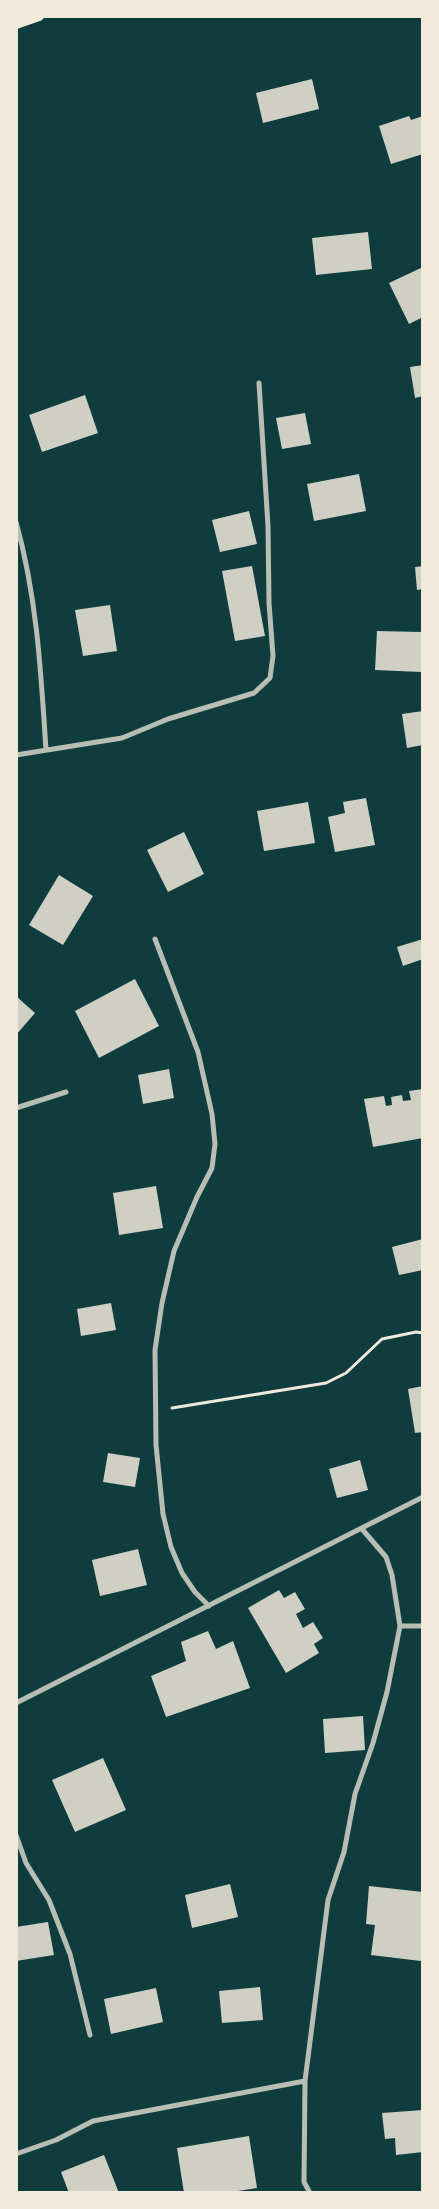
<!DOCTYPE html>
<style>
body{margin:0}
#map{position:relative;width:439px;height:2209px;overflow:hidden;background:#0f3d3e;font-family:Overpass,sans-serif}
canvas{display:block}
.frame{position:absolute;inset:0;border:18px solid #f1e9da;pointer-events:none}
</style>
<div id="map">
<canvas width="439" height="2209"></canvas>
<div class="frame"></div>
</div>
<script>
const c = document.querySelector('canvas').getContext('2d');
c.lineJoin = 'round';
function fill(path, color) {
  c.fillStyle = color;
  c.fill(path, 'evenodd');
}
function trace(path, color, width, dash) {
  c.strokeStyle = color;
  c.lineWidth = width;
  c.lineCap = dash ? 'butt' : 'round';
  c.setLineDash(dash || []);
  c.stroke(path);
}
fill(new Path2D(`
 M312 79 319 109 263 123 256 93Z
 M409 116 411 120 423 116V154L391 164 379 126Z
 M368 232 372 269 316 275 312 238Z
 M423 267V317L409 324 389 283Z
 M423 365V396L415 398 410 367Z
 M85 395 98 433 42 452 29 415Z
 M305 413 311 444 282 449 276 418Z
 M359 474 366 511 314 521 307 484Z
 M249 511 257 544 220 552 212 520Z
 M252 566 265 636 235 641 222 571Z
 M423 566V589L417 590 415 567Z
 M110 605 117 651 83 656 75 610Z
 M377 631 422 632 421 672 375 670Z
 M423 711V745L407 748 402 714Z
 M366 798 375 845 335 852 328 817 345 813 343 802Z
 M308 802 315 843 264 851 257 811Z
 M184 832 204 874 168 892 147 850Z
 M59 875 93 896 63 945 29 925Z
 M423 939V959L403 966 397 947Z
 M135 979 159 1026 99 1058 75 1011Z
 M16 996 35 1013 16 1035Z
 M169 1069 174 1098 143 1104 138 1075Z
 M423 1089V1138L373 1147 364 1099 384 1096 386 1106 392 1105 391 1097 402 1095 403 1101 411 1100 409 1091Z
 M156 1186 163 1228 119 1235 113 1193Z
 M423 1239V1270L399 1275 392 1247Z
 M111 1303 116 1330 81 1336 77 1309Z
 M423 1386V1432L415 1433 408 1389Z
 M108 1453 140 1458 135 1487 103 1482Z
 M360 1460 368 1490 337 1498 329 1469Z
 M138 1549 147 1585 100 1596 92 1560Z
 M279 1590 284 1598 295 1592 305 1609 296 1614 303 1628 313 1622 323 1638 314 1644 319 1653 286 1673 248 1608Z
 M208 1631 216 1649 233 1641 250 1688 166 1717 151 1676 186 1661 181 1642Z
 M363 1716 365 1750 325 1753 323 1719Z
 M103 1758 126 1810 75 1832 52 1780Z
 M230 1884 238 1917 192 1928 185 1895Z
 M369 1886 423 1892 421 1961 371 1955 375 1925 366 1924Z
 M48 1922 54 1955 16 1961V1927Z
 M260 1987 263 2020 222 2023 219 1991Z
 M156 1988 163 2022 111 2034 104 1999Z
 M423 2110V2152L396 2155 395 2138 385 2139 382 2113Z
 M249 2136 257 2188 225 2193H184L177 2148Z
 M104 2155 119 2193H69L61 2172Z`), '#cfcfc3');
trace(new Path2D(`
 M172 1408 326 1383 346 1373 382 1339 416 1332 423 1333`), '#f1e9da', 3);
trace(new Path2D(`
 M16 522C37 597 41 673 46 750
 M16 755 122 738 168 719 254 693 270 678 273 656 269 603 268 526 259 383
 M155 939 198 1052 212 1114 215 1144 212 1168 197 1197 174 1251 162 1303 155 1350 156 1445 163 1514 171 1547 182 1573 195 1592 209 1606
 M16 1108 66 1092
 M400 1626H423
 M16 1703 423 1497
 M16 1835 26 1863 49 1900 70 1954 90 2035
 M305 2081 328 1900 344 1852 355 1794 373 1743 387 1692 400 1626 392 1575 386 1557 362 1529
 M16 2154 56 2140 93 2121 305 2081 304 2182 310 2193`), '#b8beb3', 5);
trace(new Path2D(`
 M16 24 39 16`), '#f1e9da', 10);
</script>
